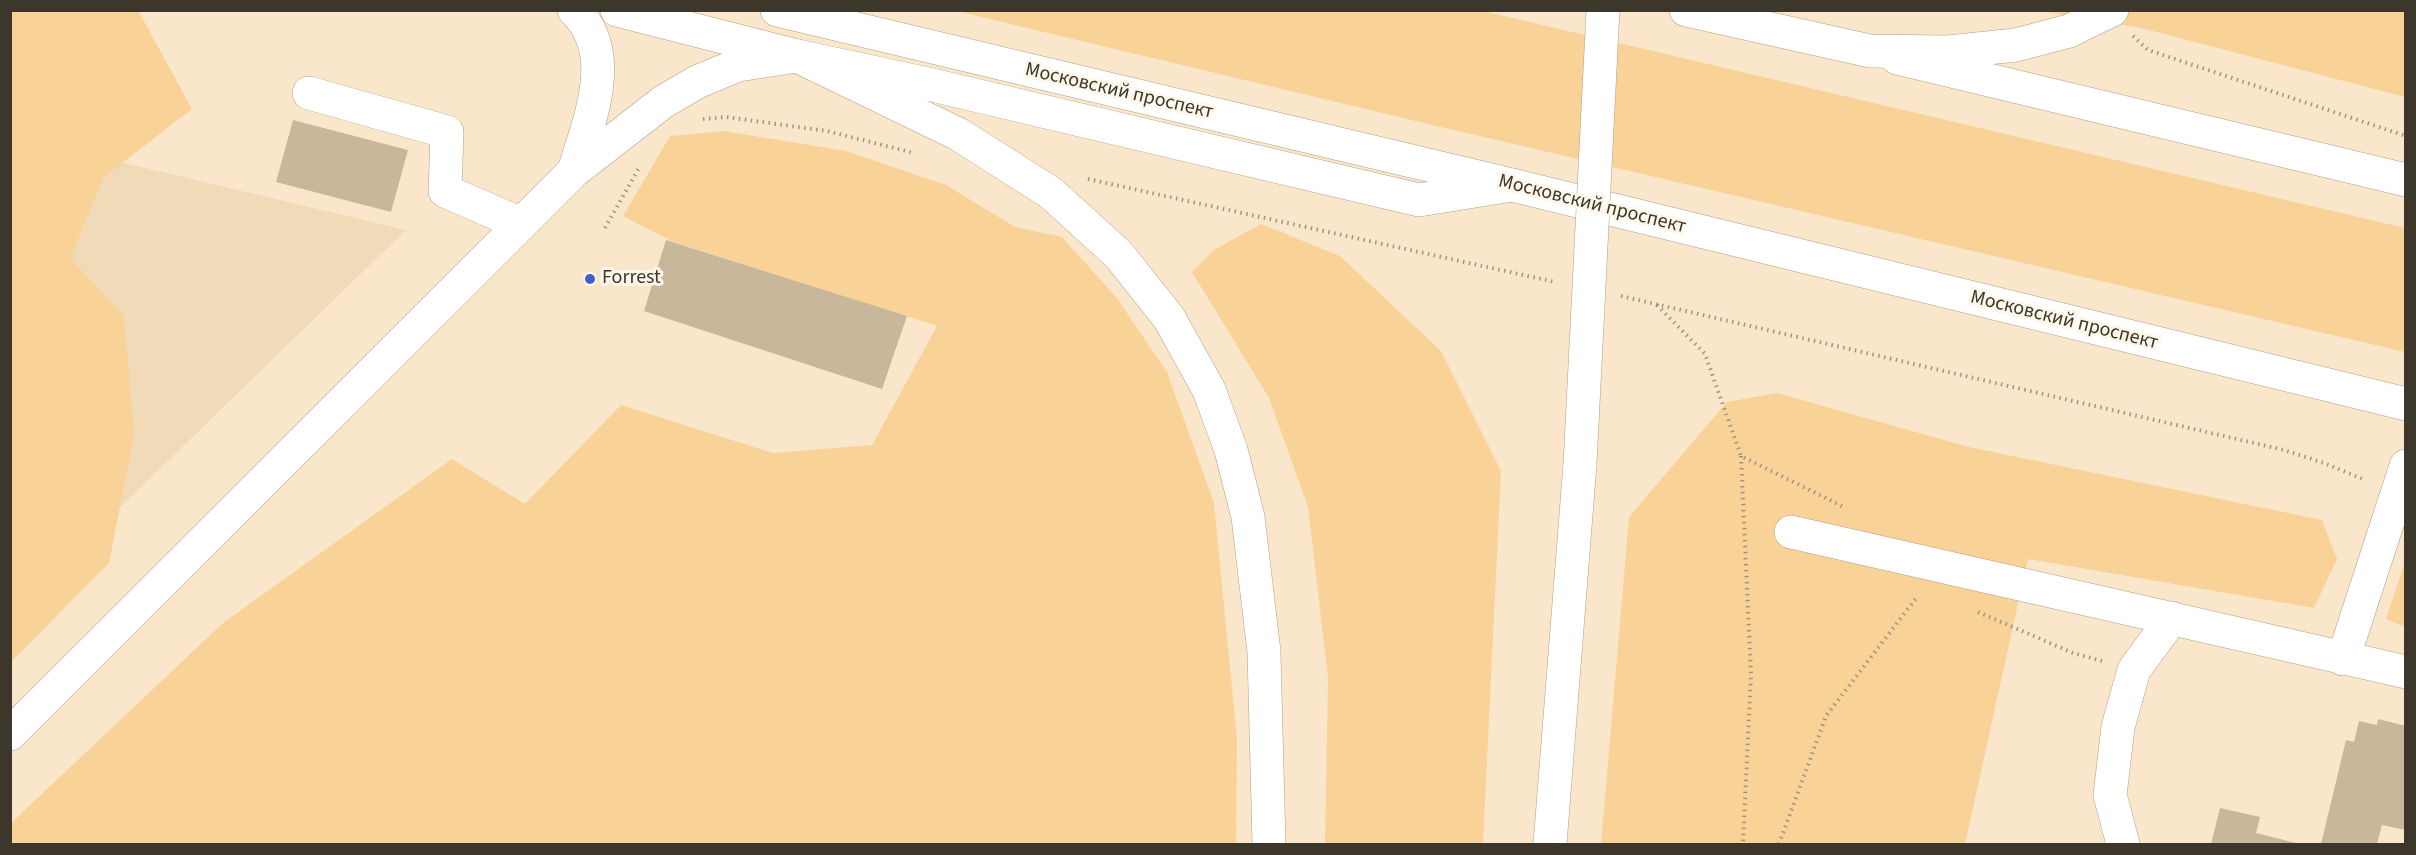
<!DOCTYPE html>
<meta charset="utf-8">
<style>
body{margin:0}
#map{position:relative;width:2416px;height:855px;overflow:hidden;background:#fae7cb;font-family:"Source Sans 3",sans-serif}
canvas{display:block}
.frame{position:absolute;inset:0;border:12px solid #3d362b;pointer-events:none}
</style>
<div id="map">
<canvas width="2416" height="855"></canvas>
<div class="frame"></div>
</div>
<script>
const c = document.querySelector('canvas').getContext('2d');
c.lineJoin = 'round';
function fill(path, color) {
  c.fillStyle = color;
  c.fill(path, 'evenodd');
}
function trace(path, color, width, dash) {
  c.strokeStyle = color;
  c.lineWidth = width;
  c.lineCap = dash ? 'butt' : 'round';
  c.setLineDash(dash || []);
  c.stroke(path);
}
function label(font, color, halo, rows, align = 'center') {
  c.font = font + ' "Source Sans 3",sans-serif';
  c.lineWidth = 6;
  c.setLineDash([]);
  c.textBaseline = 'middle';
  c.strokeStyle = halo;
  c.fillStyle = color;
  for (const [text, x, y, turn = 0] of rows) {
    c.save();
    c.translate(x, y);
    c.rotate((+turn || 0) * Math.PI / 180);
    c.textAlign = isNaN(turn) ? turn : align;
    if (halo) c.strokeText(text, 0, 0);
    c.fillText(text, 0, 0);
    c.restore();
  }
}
fill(new Path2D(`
 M11 136 406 230 11 613Z`), '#f1dab7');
fill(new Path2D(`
 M11 10 139 12 192 109 104 177 70 258 124 316 134 435 109 563 11 662Z
 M956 11H1483L2405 228V352L1428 124Z
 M2041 11H2405V97L2141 28Z
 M723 131 846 151 946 185 1015 227 1062 237 1116 297 1167 372 1214 503 1237 739 1236 844H11V823L223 623 452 459 525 504 621 405 773 453 872 445 937 326 671 241 623 216 670 136Z
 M1261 224 1340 256 1441 351 1501 471 1483 844H1325L1328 678 1308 507 1269 398 1192 272 1214 250Z
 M1777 393 1969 447 2322 520 2337 559 2314 608 2028 559 1965 844H1601L1629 517 1727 402Z
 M2405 561V627L2386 619Z`), '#f9d297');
fill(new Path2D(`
 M293 120 408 150 391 212 276 182Z
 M666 240 907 316 882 389 644 311Z
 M2378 719 2406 726V830L2382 825 2377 844H2321L2346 740 2354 742 2359 721 2377 725Z
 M2220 808 2260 817 2256 833 2300 844H2211Z`), '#c9b79c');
const minor = new Path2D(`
 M309 93 447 132 445 191 521 224
 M574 171C589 121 619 53 574 10
 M1791 532 2406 672
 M2343 659 2406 466
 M10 734 574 171 663 102 697 82 738 65 797 56 928 84 1419 200 1512 185
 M2123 844 2110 795 2118 727 2134 670 2172 618`);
const major = new Path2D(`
 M777 10 1512 185 2406 404
 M1897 58 2406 180`);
const highway = new Path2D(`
 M617 10 797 56 958 134 1051 193 1119 255 1169 318 1209 390 1231 450 1248 517 1264 652 1269 844
 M1686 10 1870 51 1948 52 2016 45 2069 31 2112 10
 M1550 844 1580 464`);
trace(minor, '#b19f85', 34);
trace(major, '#b19f85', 34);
trace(highway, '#b19f85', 34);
trace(new Path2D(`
 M2133 36 2148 50 2406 136
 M703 119 726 117 827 131 914 153
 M1088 179 1555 282
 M605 228 640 166
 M1621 296 2284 450 2324 463 2365 480
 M1657 305 1705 354 1741 456 1842 506
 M1741 456 1751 674 1743 844
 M1978 612 2073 653 2102 661
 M1779 844 1826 716 1917 597`), '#a19480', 4, [1.5, 4.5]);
trace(minor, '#fff', 33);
trace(major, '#fff', 33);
trace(highway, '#fff', 33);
const highwayBridge = new Path2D(`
 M1580 464 1603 10`);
trace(highwayBridge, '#b19f85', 34, []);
trace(highwayBridge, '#fff', 33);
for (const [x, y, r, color] of [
 [590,279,6,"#435cd0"]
]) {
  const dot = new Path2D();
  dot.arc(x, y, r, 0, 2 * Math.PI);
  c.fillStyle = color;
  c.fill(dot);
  trace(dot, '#fdf6ea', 2);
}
label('20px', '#3d362b', '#fdf6ea', [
 ["Московский проспект",1119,92,13],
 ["Московский проспект",1592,205,14],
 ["Московский проспект",2064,321,14]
]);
label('20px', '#3d362b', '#fdf6ea', [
 ["Forrest",602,279]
], 'left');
</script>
